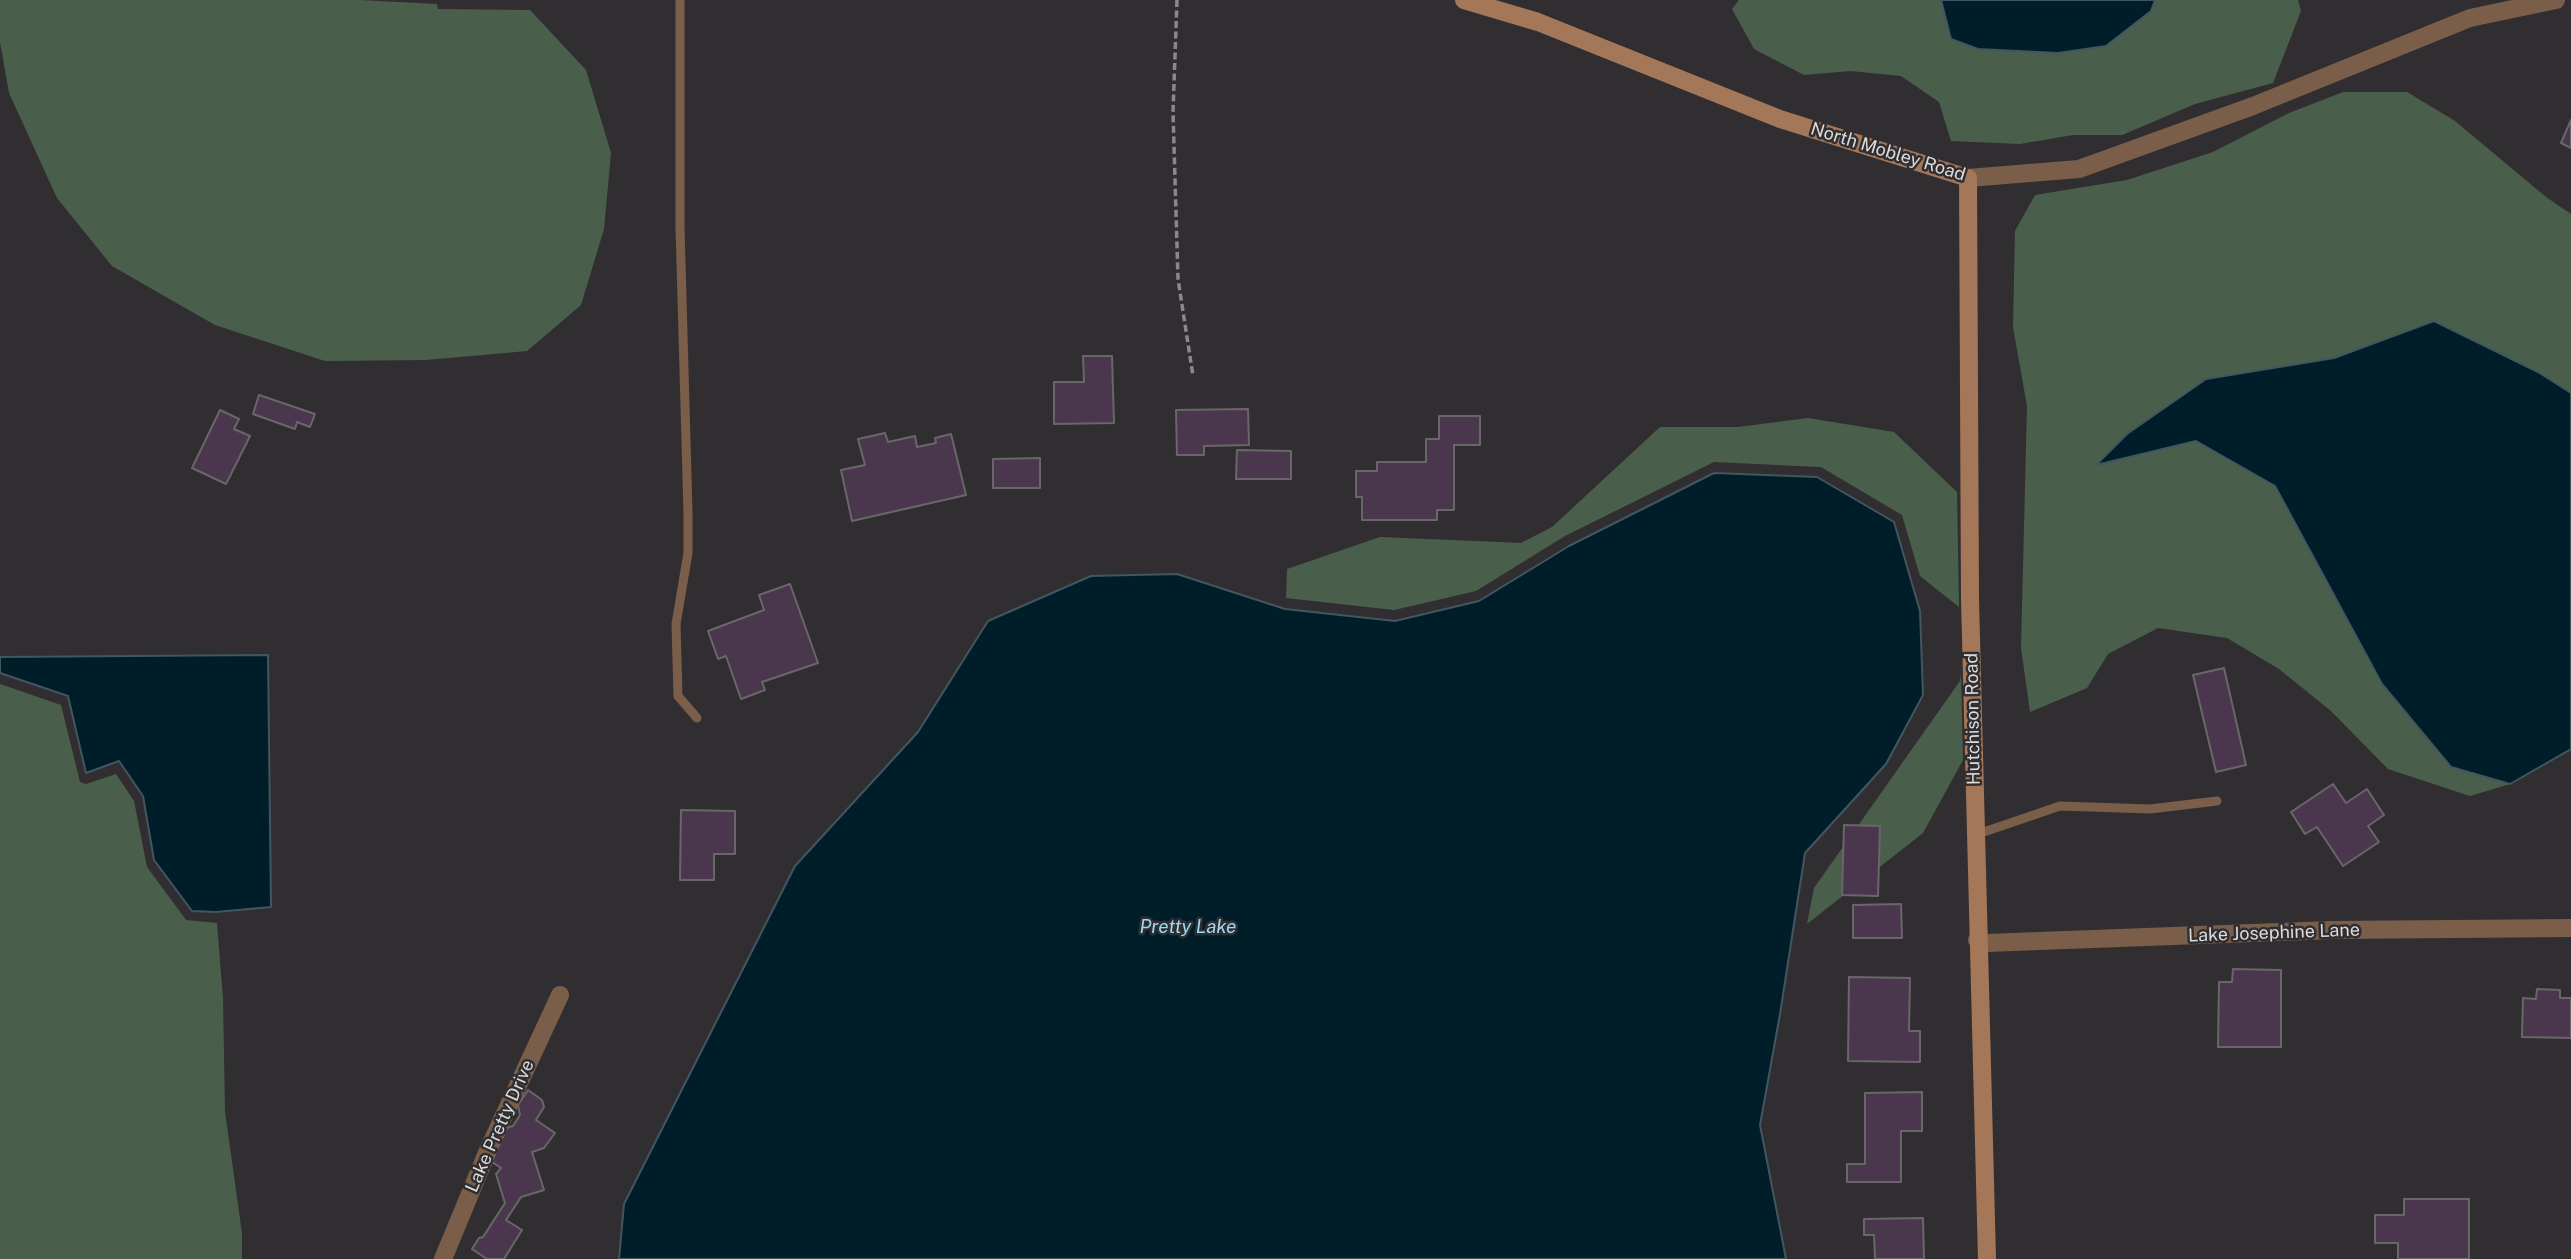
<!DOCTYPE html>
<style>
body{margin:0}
canvas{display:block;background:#312e31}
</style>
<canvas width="2571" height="1259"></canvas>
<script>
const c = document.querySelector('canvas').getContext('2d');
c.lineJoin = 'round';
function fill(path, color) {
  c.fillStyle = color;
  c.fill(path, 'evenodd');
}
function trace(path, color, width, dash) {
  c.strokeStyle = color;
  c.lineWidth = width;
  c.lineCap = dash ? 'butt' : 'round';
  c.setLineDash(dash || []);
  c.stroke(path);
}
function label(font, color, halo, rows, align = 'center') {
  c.font = font + ' "Public Sans",sans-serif';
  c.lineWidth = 5;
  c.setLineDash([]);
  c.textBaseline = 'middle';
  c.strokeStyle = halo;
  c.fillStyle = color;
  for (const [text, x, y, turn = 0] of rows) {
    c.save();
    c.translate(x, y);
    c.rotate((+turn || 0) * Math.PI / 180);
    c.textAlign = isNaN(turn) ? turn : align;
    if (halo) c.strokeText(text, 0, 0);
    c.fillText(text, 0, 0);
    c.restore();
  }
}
fill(new Path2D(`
 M0 0H360L437 4 438 9 530 10 586 70 611 153 604 229 581 305 527 351 426 360 325 361 215 325 112 266 57 198 9 93 0 42Z
 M1739 0H2298L2301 11 2273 83 2195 104 2122 135H2073L2020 144 1951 141 1939 102 1901 76 1851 71 1804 75 1754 49 1732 9Z
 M2343 92H2407L2455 121 2546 197 2571 214V393L2538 372 2434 321 2334 358 2206 379 2098 464 2196 441 2275 486 2382 684 2451 767 2510 784 2470 796 2388 769 2331 711 2279 669 2227 638 2158 628 2108 654 2087 688 2030 712 2021 648 2027 406 2013 327 2015 231 2035 195 2127 180 2213 152 2289 113Z
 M1808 418 1894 432 1957 492 1959 607 1920 576 1902 515 1821 467 1714 462 1565 536 1476 591 1394 610 1286 598 1287 569 1380 537 1521 543 1552 527 1660 427H1738Z
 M1961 674 1963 760 1923 833 1807 924 1814 888 1960 681Z
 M0 684 61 705 80 782 86 784 116 774 134 801 147 867 186 920 217 923 223 999 225 1112 242 1233V1259H0Z`), '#4a5f4b');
const water = new Path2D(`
 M1941 0H2155L2151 11 2106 46 2058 53 1978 49 1951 39Z
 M2434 321 2538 372 2571 393V749L2510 784 2451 767 2382 684 2275 486 2196 441 2096 465 2127 434 2206 379 2334 358Z
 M1714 473 1817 477 1894 522 1920 611 1923 695 1886 764 1805 853 1780 1014 1760 1125 1786 1259H619L624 1204 795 866 918 732 988 621 1091 576 1177 574 1285 609 1395 621 1479 601 1569 546Z
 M268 655 271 907 216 912 192 911 154 860 143 796 119 761 86 773 68 696 0 673V657Z`);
fill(water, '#001d2a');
trace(water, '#42565f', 2);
const building = new Path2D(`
 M2571 120V148L2561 143Z
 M1083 356H1112L1114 423 1054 424V382H1084Z
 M259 395 315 414 310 427 297 422 295 429 253 414Z
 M1248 409 1249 445 1204 446V455H1177L1176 410Z
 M220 410 239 419 234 429 250 436 226 484 192 468Z
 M1439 416H1480V445H1454V510H1437V520H1362V497H1356V471H1377V462H1426V439H1439Z
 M885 433 888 442 915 436 917 447 936 443 935 438 951 434 966 495 852 521 841 470 865 465 858 439Z
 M1237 450 1291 451V479H1236Z
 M1040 458V488H993V459Z
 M790 584 818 663 762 682 765 690 741 699 726 656 718 659 708 631 764 610 759 595Z
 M2224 668 2246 765 2216 772 2193 675Z
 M2333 784 2346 803 2367 789 2384 815 2368 826 2379 842 2343 866 2317 827 2305 834 2291 812Z
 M681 810 735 811V854H714V880H680Z
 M1844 825 1880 826 1878 896 1842 895Z
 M1901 904 1902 938H1853V905Z
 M2233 969 2281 970V1047H2218L2219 982H2232Z
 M1849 977 1910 978 1909 1031H1920V1062L1848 1061Z
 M2537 989 2560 990V998H2571V1038L2522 1037 2523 998 2536 999Z
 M528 1090 542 1100 544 1107 536 1120 555 1133 544 1148 532 1152 544 1190 521 1197 506 1220 522 1230 504 1259H487L472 1249 479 1238 483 1237 505 1203 496 1174 501 1168 486 1158 506 1128 513 1126 520 1115 518 1105Z
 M1922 1092V1131H1901V1182H1847V1164H1865V1093Z
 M2404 1199H2469V1259H2398V1243H2375V1215H2404Z
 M1923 1218 1924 1259H1875L1874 1235H1864V1219Z`);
fill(building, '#4b374d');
trace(building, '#696669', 2);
trace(new Path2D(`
 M1177 0 1173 112 1178 279 1193 376`), '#8a888a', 3.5, [7, 3.5]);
trace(new Path2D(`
 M680 0V227L688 513V553L676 624 678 696 697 718
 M1975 835 2060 806 2150 809 2217 801`), '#7a5e4a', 9);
trace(new Path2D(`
 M1968 178 2079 169 2253 106 2470 18 2556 0
 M1977 940 1986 943 2333 930 2571 928
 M443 1259 489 1148 560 995`), '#7a5e4a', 18);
trace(new Path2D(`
 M1464 0 1538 22 1780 119 1968 178 1970 599 1987 1259`), '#a47758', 18);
label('18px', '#dcdbdc', '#312e31', [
 ["North Mobley Road",1888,152,17],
 ["Hutchison Road",1973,719,-91],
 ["Lake Josephine Lane",2274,933,-2],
 ["Lake Pretty Drive",500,1126,-66]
]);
label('italic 19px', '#9bdaf7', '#312e31', [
 ["Pretty Lake",1188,927]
]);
</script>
